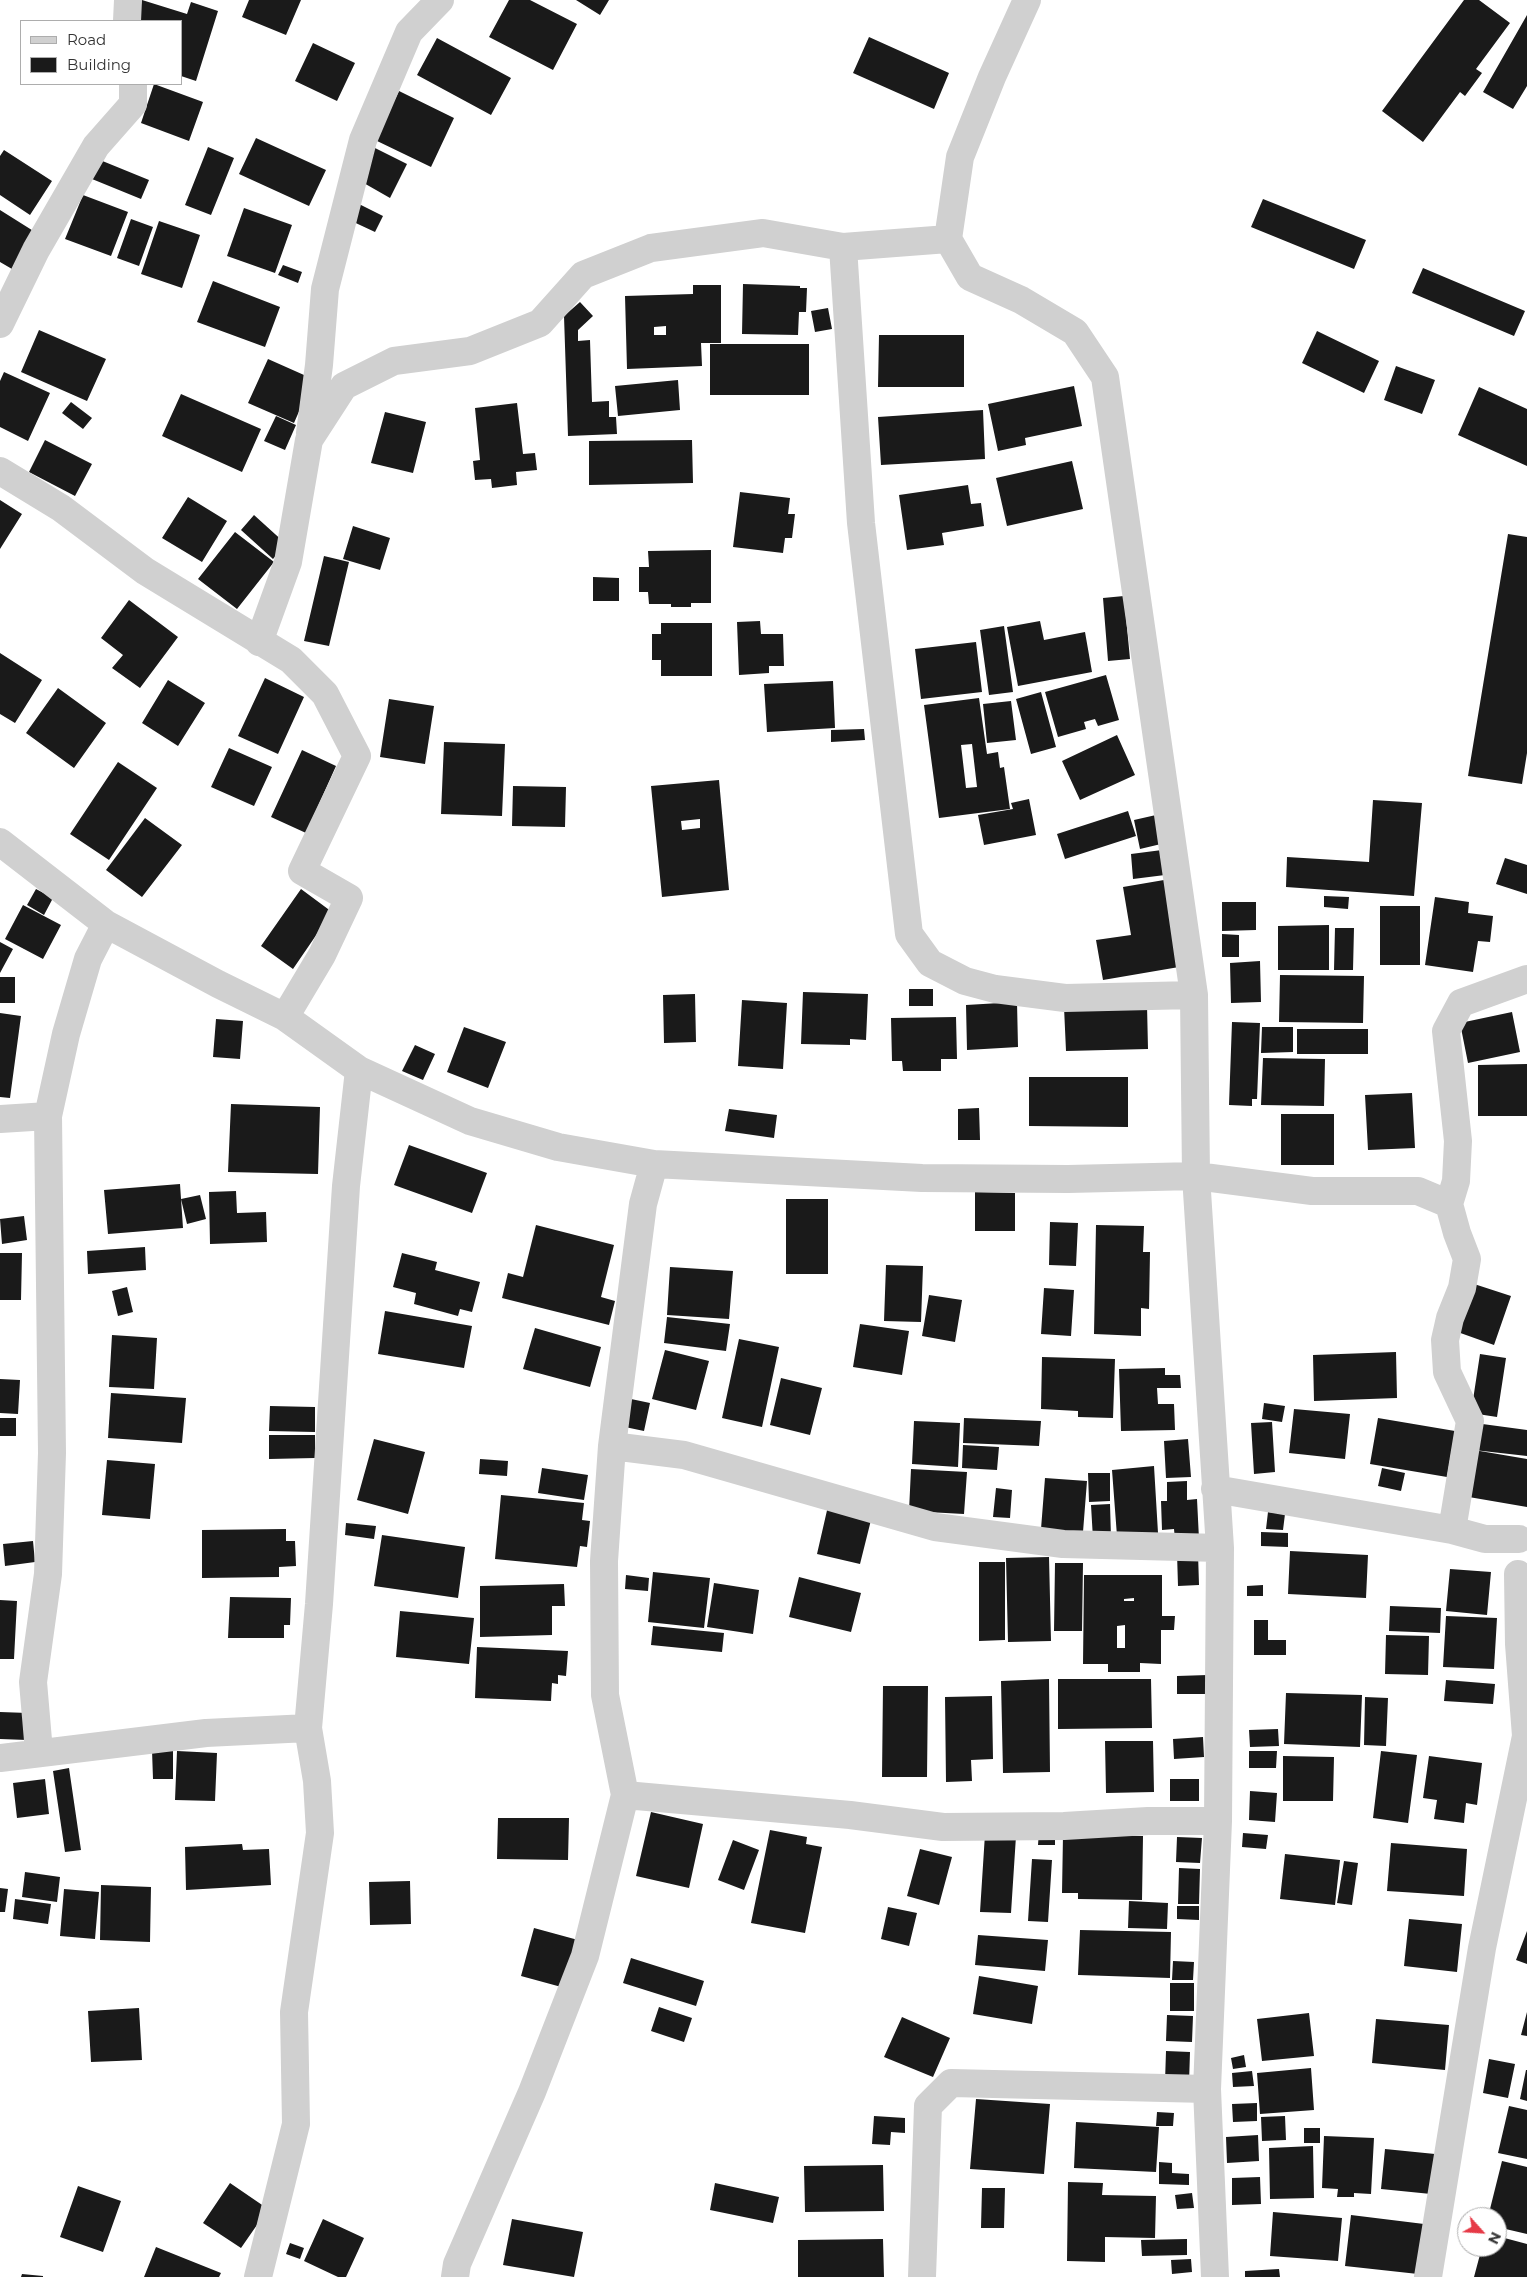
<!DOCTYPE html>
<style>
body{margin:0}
#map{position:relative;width:1527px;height:2277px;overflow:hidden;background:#fff;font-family:Montserrat,sans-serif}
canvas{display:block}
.legend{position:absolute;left:20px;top:20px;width:162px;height:65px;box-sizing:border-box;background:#fff;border:1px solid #adadad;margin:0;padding:6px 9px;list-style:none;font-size:15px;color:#333}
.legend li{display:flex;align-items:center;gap:10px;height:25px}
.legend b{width:25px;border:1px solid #adadad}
.north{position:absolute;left:1457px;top:2207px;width:50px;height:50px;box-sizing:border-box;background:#fff;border:1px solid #adadad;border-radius:50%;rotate:116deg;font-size:14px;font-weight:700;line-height:20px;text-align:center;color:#333}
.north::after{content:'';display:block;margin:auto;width:18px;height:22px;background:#e63946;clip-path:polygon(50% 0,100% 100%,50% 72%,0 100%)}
</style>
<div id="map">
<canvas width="1527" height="2277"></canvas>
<ul class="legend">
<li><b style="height:6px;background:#d0d0d0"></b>Road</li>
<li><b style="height:14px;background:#1a1a1a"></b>Building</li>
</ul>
<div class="north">N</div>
</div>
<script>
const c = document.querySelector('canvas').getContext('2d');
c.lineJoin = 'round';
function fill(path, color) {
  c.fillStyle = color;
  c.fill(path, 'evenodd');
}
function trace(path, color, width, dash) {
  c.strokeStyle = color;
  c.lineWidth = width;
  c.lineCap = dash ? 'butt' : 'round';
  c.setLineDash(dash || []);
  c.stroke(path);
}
fill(new Path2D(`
 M142 0 187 14 191 2 218 11 196 81 181 76V21H137Z
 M249 0H301L286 35 242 17Z
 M509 0H530L577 24 553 70 489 37Z
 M576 0H609L600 15Z
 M1464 0H1479L1510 23 1476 69 1482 73 1465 96 1460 92 1423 142 1382 111Z
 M1527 15V86L1513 109 1483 92Z
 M869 37 949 73 934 109 853 73Z
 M437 38 511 78 491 115 417 75Z
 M313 43 355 63 337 101 295 81Z
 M154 84 203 102 189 141 141 123Z
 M399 91 454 118 431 167 375 140Z
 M256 138 326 170 309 206 239 174Z
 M367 144 407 164 390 198 355 178Z
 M208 147 234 158 211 215 185 205Z
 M4 150 52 181 30 215 0 195V156Z
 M100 160 149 180 141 199 92 179Z
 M83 195 128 212 111 256 65 239Z
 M1263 199 1366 240 1354 269 1251 227Z
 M353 201 383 216 375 232 345 218Z
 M244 208 292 225 275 273 227 256Z
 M0 210 35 232 12 269 0 262Z
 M131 219 153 227 139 266 117 258Z
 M159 221 200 235 182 288 141 274Z
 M283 265 302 272 298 283 278 275Z
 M1423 268 1525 311 1514 336 1412 293Z
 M213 281 280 307 265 347 197 322Z
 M743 284 800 286V288H807L806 312H799L798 335 742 334Z
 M693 285H721V343H701L702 366 627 369 625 296 693 294ZM666 326V335H654V327Z
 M580 302 593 316 578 330V341L590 340 592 402 609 401V417H616L617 434 568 436 564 316Z
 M828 308 832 329 815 332 811 311Z
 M39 330 106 359 87 401 21 372Z
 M1317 331 1379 361 1364 393 1302 363Z
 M879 335H964V387H878Z
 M710 344H809V395H710Z
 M268 359 313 379 294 423 248 403Z
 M1396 366 1435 380 1422 414 1384 400Z
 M4 372 50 393 28 441 0 427V381Z
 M678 380 680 410 618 416 615 386Z
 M1074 386 1082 426 1025 438 1026 445 998 451 988 404Z
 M1479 387 1527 409V466L1458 435Z
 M181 394 261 429 242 472 162 436Z
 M71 402 92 418 83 429 62 413Z
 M517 403 523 454 535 453 537 470 516 472 517 485 492 488 491 479 475 480 473 461 480 460 475 408Z
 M983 410 985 459 881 465 878 417Z
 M385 412 426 422 413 473 371 463Z
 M276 416 296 425 285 450 264 441Z
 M45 440 92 464 75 496 29 472Z
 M692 440 693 483 589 485V441Z
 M1072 461 1083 509 1007 526 996 478Z
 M968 485 971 504 981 503 984 526 942 533 944 545 907 550 899 495Z
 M740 492 790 498 788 514H795L792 538H785L783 553 733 547Z
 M188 497 227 521 202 562 162 538Z
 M0 500 22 514 0 549Z
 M254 515 286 544 273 559 241 530Z
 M353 526 390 538 380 570 343 559Z
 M235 532 274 562 237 609 198 579Z
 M1508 534 1527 537V753L1522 784 1468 776Z
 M711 550V603H691V607H671V604H649L648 592H639V567H649L648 551Z
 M324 556 349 562 329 646 304 641Z
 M593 577 619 578V601H593Z
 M1124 596 1130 659 1108 661 1103 598Z
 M129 600 178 637 140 688 112 668 123 655 101 638Z
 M760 621 761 634H783L784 666H769V673L739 675 737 622Z
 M1040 621 1044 640 1085 632 1092 672 1018 686 1007 627Z
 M661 623H712V676H661V660H652V634H661Z
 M1004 626 1013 692 989 695 980 630Z
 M976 642 982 692 921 699 915 649Z
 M0 653 42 680 15 723 0 714Z
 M1106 675 1119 720 1098 726 1095 719 1084 722 1086 729 1058 737 1045 692Z
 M265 678 304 697 278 754 238 736Z
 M168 680 205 703 178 746 142 723Z
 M833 681 835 728 767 732 764 684Z
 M58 688 106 723 74 768 26 733Z
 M1041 692 1056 747 1031 754 1016 699Z
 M979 698 987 754 998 752 1000 768 1004 767 1010 809 939 818 924 705ZM972 744 977 787 966 788 961 745Z
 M389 699 434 706 425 764 380 757Z
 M1011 701 1016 740 987 743 983 704Z
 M864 729 865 740 831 742V730Z
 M1117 735 1135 775 1080 800 1062 761Z
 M444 742 505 744 502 816 441 814Z
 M229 748 272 767 254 806 211 787Z
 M302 750 336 766 306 833 271 817Z
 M118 762 157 788 109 860 70 834Z
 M719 780 729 890 662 897 651 786ZM700 819V828L682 830 681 821Z
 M513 786 566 787 565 827 512 826Z
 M1029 799 1036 835 984 845 978 815 1013 809 1011 803Z
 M1373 800 1422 803 1414 896 1286 887 1287 857 1369 862Z
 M1128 811 1136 836 1065 859 1057 834Z
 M1156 815 1161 844 1140 849 1134 820Z
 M145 818 182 845 142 897 106 870Z
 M1162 850 1165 875 1133 879 1131 854Z
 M1505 858 1527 865V894L1496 884Z
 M1164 880 1179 967 1103 980 1096 940 1131 935 1123 887Z
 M36 889 53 898 44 915 27 905Z
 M301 889 332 912 293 969 261 946Z
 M1324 896 1349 897 1348 909 1324 907Z
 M1435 897 1469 902 1468 913 1493 916 1490 942 1478 941 1473 972 1425 965Z
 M1222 902H1256V930L1222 931Z
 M23 905 61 925 43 959 5 939Z
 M1380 906H1420V965H1380Z
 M1329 925V970H1278V926Z
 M1335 928H1354L1353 970H1334Z
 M1222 934 1239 935V957H1222Z
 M0 942 13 949 0 973Z
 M1260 961 1261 1002 1231 1003 1230 963Z
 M1280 975 1364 976 1363 1023 1279 1022Z
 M0 977H15V1003H0Z
 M909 989H933V1006H909Z
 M803 992 868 994 866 1040 850 1039V1045L801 1044Z
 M695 994 696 1042 664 1043 663 995Z
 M742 1000 787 1003 783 1069 738 1066Z
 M1017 1002 1018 1047 967 1050 966 1005Z
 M1147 1005 1148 1049 1066 1051 1064 1007Z
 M1512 1012 1520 1052 1468 1063 1460 1023Z
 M0 1013 21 1016 10 1098 0 1097Z
 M956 1017 957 1059H941V1071H903L902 1061H892L891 1018Z
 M216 1019 243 1021 240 1059 213 1057Z
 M1232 1022 1260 1023 1257 1099H1252V1106L1229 1105Z
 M464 1027 506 1042 488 1088 447 1072Z
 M1262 1027H1293V1052L1261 1053Z
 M1297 1029H1368V1054H1297Z
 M415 1045 435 1054 423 1080 402 1071Z
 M1263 1058 1325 1059 1324 1106 1261 1105Z
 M1527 1064V1116H1478V1065Z
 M1029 1077H1128V1127L1029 1126Z
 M1412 1093 1415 1148 1368 1150 1365 1095Z
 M231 1104 320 1107 318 1174 228 1172Z
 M979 1108 980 1140H958V1109Z
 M729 1109 777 1115 774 1138 725 1131Z
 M1281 1114H1334V1165H1281Z
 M409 1145 487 1173 472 1213 394 1185Z
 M180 1184 183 1228 108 1234 104 1190Z
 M236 1191 237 1213 266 1212 267 1242 210 1244 209 1192Z
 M975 1192 1015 1193V1231H975Z
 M200 1195 206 1219 187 1224 181 1199Z
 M786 1199H828V1274H786Z
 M24 1216 27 1240 2 1244 0 1219Z
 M1050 1222 1078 1223 1076 1266 1049 1265Z
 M536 1225 614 1245 601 1297 615 1301 609 1325 502 1298 508 1273 523 1277Z
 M1096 1225 1144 1226 1143 1252H1150L1149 1309 1141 1308V1336L1094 1334Z
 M145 1247 146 1270 88 1274 87 1251Z
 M0 1253H22L21 1300H0Z
 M402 1253 437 1262 435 1270 480 1282 472 1312 460 1309 458 1316 414 1304 416 1293 393 1287Z
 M886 1265 923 1266 921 1322 884 1321Z
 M670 1267 733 1271 729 1319 667 1315Z
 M1468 1282 1511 1296 1494 1345 1452 1330Z
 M127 1287 133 1312 118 1316 112 1291Z
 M1044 1288 1074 1290 1071 1336 1041 1334Z
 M929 1295 962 1300 955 1342 922 1336Z
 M385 1311 472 1326 464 1368 378 1354Z
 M667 1317 730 1324 726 1351 664 1343Z
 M860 1324 909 1331 902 1375 853 1367Z
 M535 1328 601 1347 590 1387 523 1369Z
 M112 1335 157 1338 154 1389 109 1387Z
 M739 1339 779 1347 762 1427 722 1418Z
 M665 1350 709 1361 696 1410 652 1399Z
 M1396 1352 1397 1398 1314 1401 1313 1355Z
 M1480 1354 1506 1358 1497 1417 1471 1413Z
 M1042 1357 1115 1359 1113 1418 1078 1417V1411L1041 1409Z
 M1165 1368V1375H1180L1181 1388H1157L1158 1404H1174L1175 1430 1121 1431 1119 1369Z
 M781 1378 822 1388 810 1435 770 1425Z
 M0 1379 20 1380 18 1414 0 1413Z
 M111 1393 186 1398 182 1443 108 1438Z
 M631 1399 650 1403 644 1431 625 1427Z
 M1264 1403 1285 1406 1282 1422 1262 1419Z
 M270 1406 315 1407V1432L269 1431Z
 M1294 1409 1350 1414 1345 1459 1289 1453Z
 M0 1418H16V1436H0Z
 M964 1418 1041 1421 1039 1446 963 1443Z
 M1378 1418 1455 1431 1447 1477 1370 1464Z
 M914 1421 960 1423 958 1467 912 1464Z
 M1272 1422 1275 1472 1254 1474 1251 1423Z
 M1475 1423 1527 1430V1456L1474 1450 1527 1459V1507L1463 1496Z
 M269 1435H315V1458L269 1459Z
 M374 1439 425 1452 408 1514 357 1500Z
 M1188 1439 1191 1477 1166 1478 1164 1441Z
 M963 1445 999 1447 997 1470 962 1468Z
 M480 1459 508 1461 507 1476 479 1474Z
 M107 1460 155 1464 150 1519 102 1515Z
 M1154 1466 1158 1533 1117 1536 1112 1470Z
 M542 1468 588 1475 584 1500 538 1493Z
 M1382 1468 1405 1473 1401 1491 1378 1486Z
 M911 1469 967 1472 964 1514 909 1511Z
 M1088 1473H1110V1501L1089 1502Z
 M1045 1478 1087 1481 1083 1532 1041 1529Z
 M1187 1481V1500L1197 1499 1199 1539 1175 1540 1174 1529 1162 1530 1161 1501H1167V1482Z
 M996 1488 1012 1490 1010 1518 993 1517Z
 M501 1495 584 1503 582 1520 590 1521 587 1547 580 1546 577 1567 495 1559Z
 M1110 1504 1111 1538 1093 1539 1091 1505Z
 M828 1506 872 1516 860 1564 817 1554Z
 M1268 1512 1285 1514 1283 1530 1266 1529Z
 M346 1523 376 1526 374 1539 345 1535Z
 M286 1529V1541H295L296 1566 279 1567V1577L202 1578V1530Z
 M1261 1532 1288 1533V1547L1261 1546Z
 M382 1535 465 1547 458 1598 374 1586Z
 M33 1541 35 1562 5 1566 3 1544Z
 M1290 1551 1368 1555 1366 1598 1288 1594Z
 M1177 1553H1198L1199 1585 1178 1586Z
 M1049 1557 1051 1641 1008 1642 1006 1558Z
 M979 1562H1005V1640L979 1641Z
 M1055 1563H1083L1082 1631H1054Z
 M1450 1569 1491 1572 1487 1615 1446 1611Z
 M653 1572 710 1578 704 1628 648 1622Z
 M626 1575 649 1578 648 1591 625 1589Z
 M1084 1575H1162V1616H1175L1174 1630H1161V1664L1140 1663V1672H1108V1664H1083ZM1134 1598V1601H1124V1599ZM1125 1625V1648H1117V1626Z
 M799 1577 861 1593 851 1632 789 1617Z
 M714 1583 759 1590 753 1634 707 1627Z
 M564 1584 565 1606H552V1635L480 1637V1586Z
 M1263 1585V1596H1247V1586Z
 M230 1597 291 1598 290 1625H284V1638H228Z
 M0 1600 17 1601 14 1659H0Z
 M1390 1606 1441 1608 1440 1633 1389 1631Z
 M400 1611 474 1618 469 1664 396 1657Z
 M1446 1616 1497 1618 1494 1669 1443 1667Z
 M1254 1620H1268V1640H1286V1655H1254Z
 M653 1626 724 1633 722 1652 651 1645Z
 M1386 1635 1429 1636 1428 1675 1385 1674Z
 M477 1647 568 1651 566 1676 558 1675V1684L552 1683 551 1701 475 1698Z
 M1208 1675V1694H1177V1676Z
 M1049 1679 1050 1772 1003 1773 1001 1681Z
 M1058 1679H1151L1152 1728 1058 1729Z
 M1446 1680 1495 1684 1493 1704 1444 1701Z
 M883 1686H928L927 1777H882Z
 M1286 1693 1362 1695 1360 1747 1284 1744Z
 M992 1696 993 1759 971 1760 972 1781 946 1782 945 1697Z
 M1365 1697 1388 1698 1386 1746 1364 1745Z
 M0 1712 28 1713 27 1740 0 1739Z
 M1278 1729 1279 1746 1250 1747 1249 1730Z
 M1203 1737 1204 1757 1174 1759 1173 1739Z
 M1105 1741H1153L1154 1792 1106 1793Z
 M173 1749V1779H153L152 1750Z
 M177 1751 217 1753 215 1801 175 1800Z
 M1249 1751H1277L1276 1768H1249Z
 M1381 1751 1417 1755 1408 1823 1373 1818Z
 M1283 1756 1334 1757 1333 1801H1283Z
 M1429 1756 1482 1763 1477 1805 1466 1803 1464 1823 1434 1819 1437 1800 1423 1798Z
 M69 1768 81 1850 65 1852 53 1771Z
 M45 1779 49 1814 17 1818 13 1783Z
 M1170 1779H1199V1801H1170Z
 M1250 1791 1277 1793 1275 1822 1249 1820Z
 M651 1812 703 1824 689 1888 636 1876Z
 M498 1818H569L568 1860 497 1859Z
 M770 1830 807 1837 806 1844 822 1847 805 1933 751 1923Z
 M1039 1831H1055V1845H1038Z
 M1243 1833 1268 1835 1266 1849 1242 1847Z
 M985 1834 1016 1836 1011 1913 980 1912Z
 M1063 1835 1143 1836 1142 1900 1078 1899V1893H1062Z
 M1177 1837 1202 1838 1200 1863 1176 1862Z
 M733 1840 759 1850 744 1890 718 1880Z
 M1391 1843 1467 1849 1464 1896 1387 1891Z
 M242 1844 243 1850 269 1849 271 1885 186 1890 185 1847Z
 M920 1849 952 1857 939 1905 907 1896Z
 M1285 1854 1340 1860 1335 1905 1280 1899Z
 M1032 1859 1052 1860 1048 1922 1028 1921Z
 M1344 1861 1358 1863 1352 1905 1337 1903Z
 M1179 1868 1200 1869 1199 1904H1178Z
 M25 1872 60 1877 57 1902 22 1897Z
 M410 1881 411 1924 370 1925 369 1882Z
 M101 1885 151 1887 150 1942 100 1940Z
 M0 1888 8 1889 5 1912H0Z
 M64 1889 99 1892 95 1939 60 1936Z
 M15 1899 51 1904 48 1924 13 1919Z
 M1129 1901 1168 1903 1167 1929 1128 1928Z
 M1177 1906H1199V1920L1177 1919Z
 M888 1907 917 1913 909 1946 881 1939Z
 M1409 1919 1462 1924 1457 1972 1404 1966Z
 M534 1928 578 1940 565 1988 521 1976Z
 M1080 1930 1171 1932 1170 1978 1078 1975Z
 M1527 1931V1964L1516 1960Z
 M978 1935 1048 1940 1045 1971 975 1965Z
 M631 1958 704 1981 696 2006 623 1983Z
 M1173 1961 1194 1962 1193 1980H1172Z
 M979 1976 1038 1986 1032 2024 973 2014Z
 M1170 1983H1194V2011H1170Z
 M659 2007 692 2018 684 2042 651 2031Z
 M139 2008 142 2060 91 2062 88 2011Z
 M1527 2012V2036L1521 2035Z
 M1309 2013 1314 2056 1262 2061 1257 2019Z
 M1167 2015 1193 2016 1192 2042 1166 2041Z
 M902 2017 950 2038 933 2077 884 2057Z
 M1376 2019 1449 2025 1445 2070 1372 2063Z
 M1166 2051 1190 2052 1189 2083 1165 2082Z
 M1244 2055 1246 2067 1233 2069 1231 2058Z
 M1489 2059 1515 2064 1508 2098 1483 2093Z
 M1311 2068 1314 2110 1260 2114 1257 2073Z
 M1526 2070H1527V2101L1520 2099Z
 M1252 2071 1254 2086 1233 2087 1232 2073Z
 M976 2099 1050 2104 1044 2174 970 2169Z
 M1257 2103V2121L1233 2122 1232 2104Z
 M1509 2106 1527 2110V2159L1498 2153Z
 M1157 2112 1174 2113 1173 2126H1156Z
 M874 2116 905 2118V2133L891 2132 890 2145 872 2144Z
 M1285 2116 1286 2140 1262 2141 1261 2117Z
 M1076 2122 1159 2127 1156 2172 1074 2168Z
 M1304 2128H1320V2143H1304Z
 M1258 2135 1259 2161 1227 2163 1226 2137Z
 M1324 2136 1374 2138 1371 2194 1354 2193V2197H1337L1338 2189 1322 2188Z
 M1313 2146 1314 2198 1270 2199 1269 2148Z
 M1385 2149 1435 2154 1431 2194 1381 2189Z
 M1502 2161 1527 2167V2234L1497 2227V2217H1488Z
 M1159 2162 1172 2163V2173L1189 2174V2185L1159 2184Z
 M883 2165 884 2211 805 2212 804 2166Z
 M1260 2177 1261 2204 1232 2205V2178Z
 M1068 2182 1103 2183 1102 2195 1156 2196 1155 2238 1105 2237V2262L1067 2261Z
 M230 2183 268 2209 241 2248 203 2223Z
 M715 2183 779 2197 773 2223 710 2210Z
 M78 2186 121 2201 103 2252 60 2237Z
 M982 2188H1005L1004 2228H981Z
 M1192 2193 1194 2208 1177 2209 1175 2195Z
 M1273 2212 1342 2218 1338 2261 1270 2256Z
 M1351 2215 1424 2224 1418 2274 1345 2266Z
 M323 2219 364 2238 346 2277H338L304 2261Z
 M512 2219 583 2232 574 2277 503 2265Z
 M1497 2236 1527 2244V2277H1474L1482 2247H1497Z
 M883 2239 884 2277H798V2240Z
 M1187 2239V2255L1142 2256 1141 2240Z
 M290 2243 304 2248 300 2259 286 2254Z
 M156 2247 221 2273 219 2277H144Z
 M1191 2259 1192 2272 1172 2274 1171 2260Z
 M1279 2269 1280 2277H1245V2271Z
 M22 2274 43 2276V2277H21Z`), '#1a1a1a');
trace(new Path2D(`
 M1027 0 992 77 960 157 948 239 970 277 1021 300 1075 332 1105 377 1194 995 1196 1176 1220 1548 1218 1821 1207 2089 1215 2277
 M127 21 128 0
 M843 247 861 523 909 934 930 963 965 981 995 989 1065 998 1194 995
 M0 324 36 250 96 146 133 104V84
 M310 433 319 365 325 289 363 140 409 32 440 0
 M0 471 61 508 145 571 291 660 325 694 357 756 302 871 349 898 322 955 285 1017
 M259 642 288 562 309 440 344 386 394 361 470 351 540 323 583 275 651 248 763 233 843 247 948 239
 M0 842 106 924 218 984 285 1017 359 1070 470 1121 558 1147 654 1164 922 1178 1068 1179 1196 1176 1312 1191H1418L1449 1204
 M0 1119 48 1116
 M612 1446 684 1455 935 1527 1063 1544 1220 1548
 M1215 1489 1452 1530 1485 1539H1519
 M1452 1530 1470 1421 1447 1372 1445 1340 1450 1318 1462 1288 1467 1259 1457 1233 1449 1204 1456 1181 1458 1141 1446 1031 1461 1003 1527 979
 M39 1752 33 1682 48 1574 52 1453 48 1116 66 1034 88 959 106 924
 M0 1758 206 1733 308 1728
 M625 1795 850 1815 943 1827 1064 1826 1148 1821H1218
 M258 2277 296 2124 294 2012 320 1833 317 1781 308 1728 319 1604 346 1186 359 1070
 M455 2277 457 2264 532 2092 585 1956 625 1795 605 1695 604 1561 612 1446 643 1204 654 1164
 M922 2277 928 2106 951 2083 1207 2089
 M1428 2277 1482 1948 1526 1736 1519 1644 1518 1574`), '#d0d0d0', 28);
</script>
